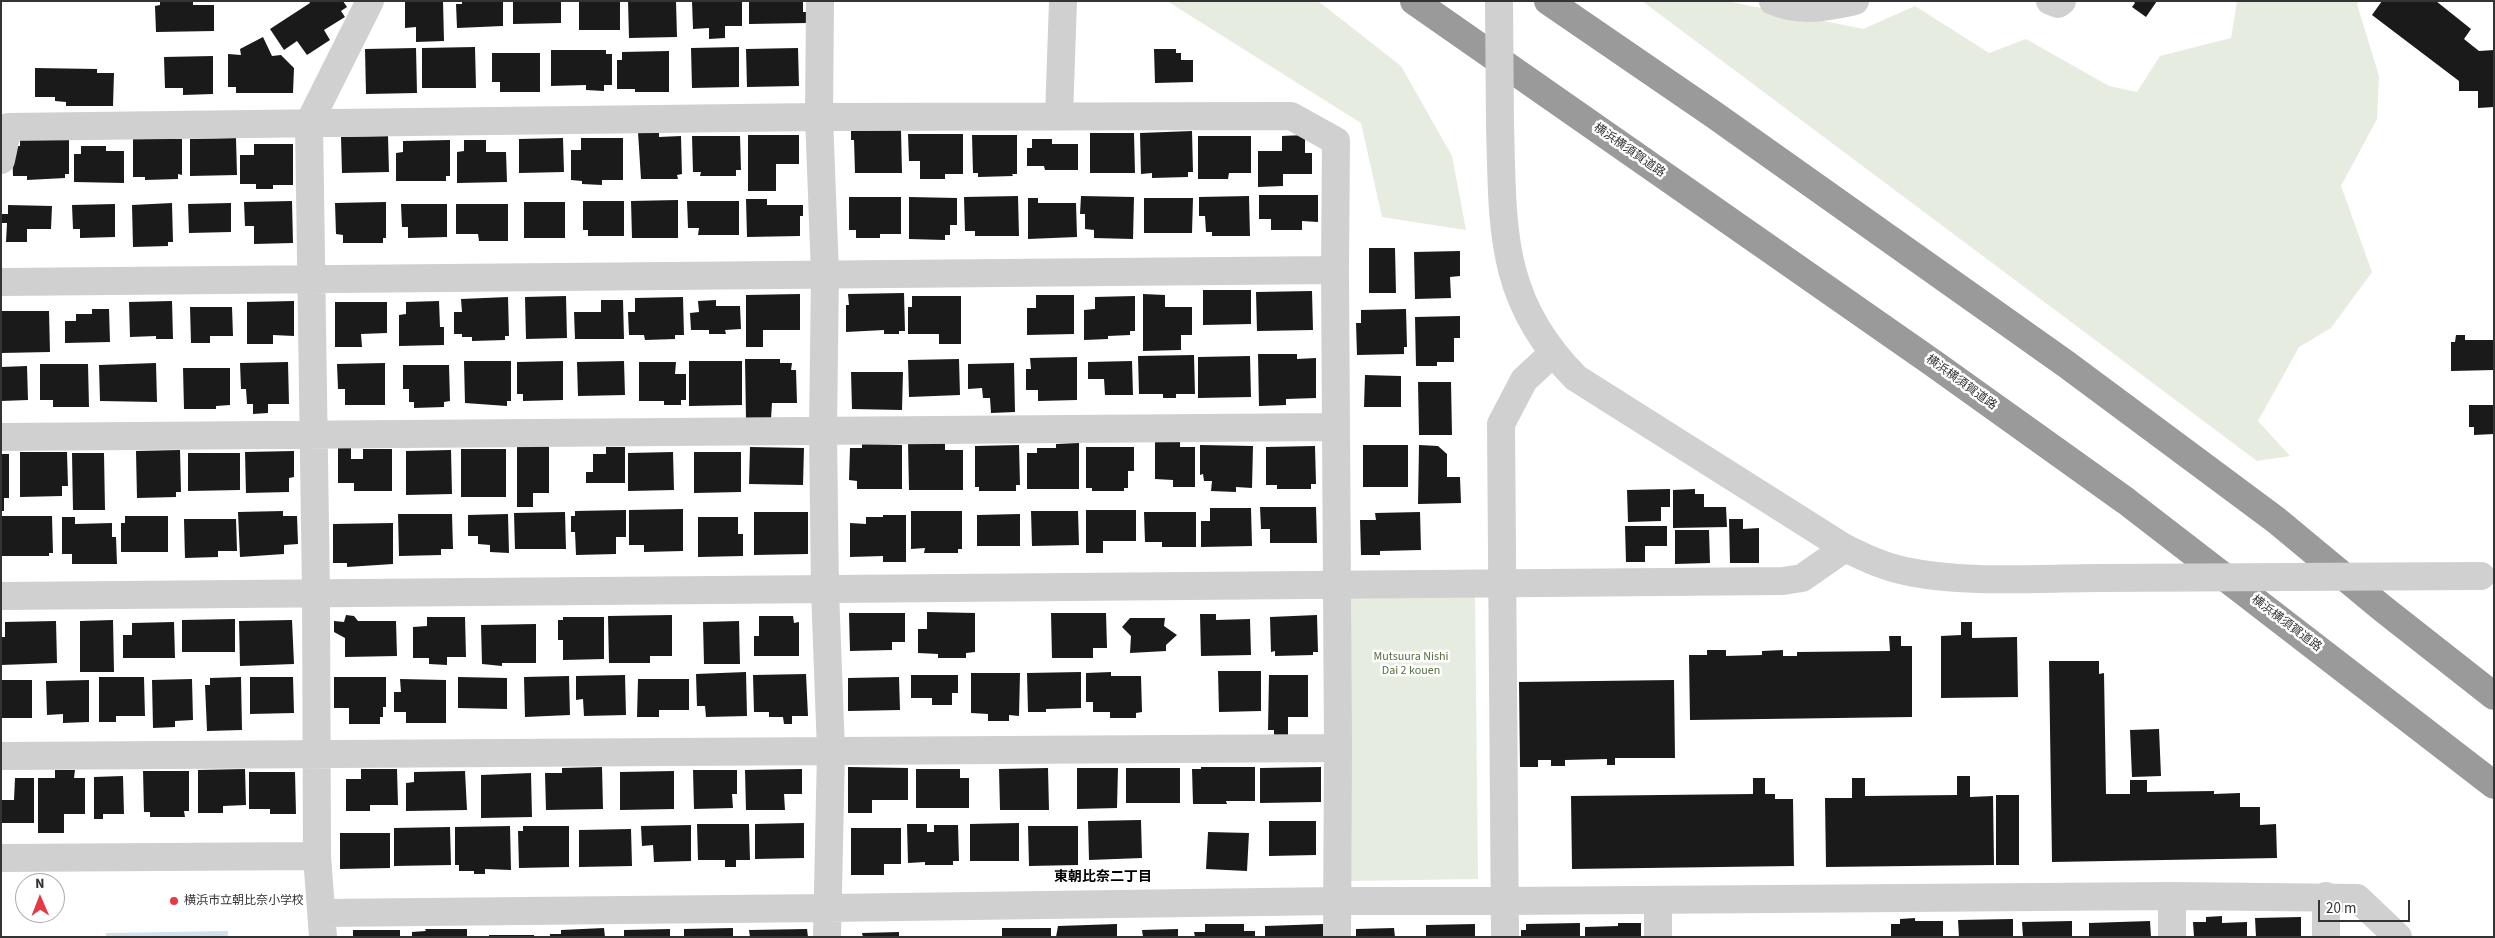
<!DOCTYPE html>
<meta charset="utf-8">
<style>
body{margin:0}
#map{position:relative;width:2495px;height:938px;overflow:hidden;background:#fff;font-family:"Source Sans 3",sans-serif}
canvas{display:block}
.frame{position:absolute;inset:0;border:2px solid #333;pointer-events:none}
.north{position:absolute;left:15px;top:873px;width:50px;height:50px;box-sizing:border-box;background:#fff;border:1px solid #adadad;border-radius:50%;rotate:359deg;font-size:14px;font-weight:700;line-height:20px;text-align:center;color:#333}
.north::after{content:'';display:block;margin:auto;width:18px;height:22px;background:#e63946;clip-path:polygon(50% 0,100% 100%,50% 72%,0 100%)}
.scale{position:absolute;left:2318px;top:900px;width:92px;height:22px;box-sizing:border-box;border:2px solid #333;border-top:0;padding-left:6px;font-size:15px;line-height:18px;white-space:nowrap;color:#333;-webkit-text-stroke:4px #fff;paint-order:stroke}
</style>
<div id="map">
<canvas width="2495" height="938"></canvas>
<div class="frame"></div>
<div class="north">N</div>
<div class="scale">20 m</div>
</div>
<script>
const c = document.querySelector('canvas').getContext('2d');
c.lineJoin = 'round';
function fill(path, color) {
  c.fillStyle = color;
  c.fill(path, 'evenodd');
}
function trace(path, color, width, dash) {
  c.strokeStyle = color;
  c.lineWidth = width;
  c.lineCap = dash ? 'butt' : 'round';
  c.setLineDash(dash || []);
  c.stroke(path);
}
function label(font, color, halo, rows, align = 'center') {
  c.font = font + ' "Source Sans 3","Noto Sans JP",sans-serif';
  c.lineWidth = 5;
  c.setLineDash([]);
  c.textBaseline = 'middle';
  c.strokeStyle = halo;
  c.fillStyle = color;
  for (const [text, x, y, turn = 0] of rows) {
    c.save();
    c.translate(x, y);
    c.rotate((+turn || 0) * Math.PI / 180);
    c.textAlign = isNaN(turn) ? turn : align;
    if (halo) c.strokeText(text, 0, 0);
    c.fillText(text, 0, 0);
    c.restore();
  }
}
fill(new Path2D(`
 M1167 1H1318L1401 66 1452 156 1466 230 1382 217 1361 123Z
 M1642 1H1727L1863 29 1915 6 1989 53 2026 39 2109 86 2137 92 2160 56 2231 38 2237 1H2359L2357 4 2379 76 2377 119 2341 186 2372 272 2331 328 2299 347 2258 421 2290 456 2257 461Z
 M1475 596 1478 879 1351 881 1345 598Z`), '#e6ecdf');
fill(new Path2D(`
 M228 931V937H106V933Z`), '#cfe2ee');
fill(new Path2D(`
 M160 1H193V5H214V31L156 32 155 6 160 5Z
 M309 1H343L347 7 341 11 345 17 324 30 330 40 307 55 297 41 284 50 270 29 310 3Z
 M405 1H443L444 41 416 42V27L405 28Z
 M462 1H503V26L457 28 456 4H462Z
 M513 1H561V23L513 24Z
 M579 1H620V30H579Z
 M628 1H676L677 37 629 38Z
 M692 1H742V26H725V38L709 39V28L693 29Z
 M749 1H803V12H806L807 23 749 24Z
 M2133 1H2157L2146 17 2132 7 2135 3Z
 M2382 1H2436L2471 29 2464 39 2479 51 2494 50V107L2478 108V91H2459V81L2372 15Z
 M263 37 272 56 281 55 294 68 293 93H236V87H228V54L241 55 240 49Z
 M475 47 476 88H422V48Z
 M739 47V87L692 88 691 48Z
 M416 48 417 93 366 94 365 49Z
 M798 48 799 86 747 87 746 49Z
 M1154 49H1176V53H1181V60H1193V82L1155 83Z
 M551 50H606V54H612V85H604V91L586 90V85L551 86Z
 M669 51V92H635V89H617V60H622V52Z
 M492 53H540V92H500V82H492Z
 M213 56V94L183 95V88H165L164 57Z
 M35 68 97 69V73H114L113 106H66V102L55 101V97H35Z
 M901 130 902 173H855L854 140H851V131Z
 M1192 131 1193 172H1188V177L1152 178V173L1141 174 1140 133Z
 M638 132H659V137L681 136 682 174 677 175 678 179H641Z
 M1090 133H1134L1135 173H1090Z
 M908 134H963V174H945V179H920V161H909Z
 M748 135H799V164H776V191H748Z
 M972 135H1017V174H1012L1013 176 978 177V173H973Z
 M1305 135V153H1312V174H1283V186L1258 187V151H1282V136Z
 M388 136 389 172 342 173 341 137Z
 M692 136H740L741 170H736V176H700L701 172H693Z
 M1198 136H1251V173H1229L1228 179H1198Z
 M236 138 237 175 190 176V139Z
 M563 138 564 172 519 173V139Z
 M581 138H623V180H602V185L582 184V181L571 180V150H581Z
 M69 139V174H65V178L27 180V176H13L12 146H20V140Z
 M133 139H182V175L178 174V179L145 180V177H133Z
 M1032 139H1052V144H1078V170H1045L1044 166H1027V148H1032Z
 M450 140V176H446V181H396V153L403 152V141Z
 M464 140H486V152H506L507 182 457 183V152L464 151Z
 M254 144H293V185H273V189H256V184H240V155H254Z
 M81 146H106V151H124V183L74 182V154H81Z
 M1259 195H1318V222L1302 221V230H1271V219H1259Z
 M1018 196 1019 236H975V231H965L964 197Z
 M1081 196 1134 197 1133 239 1094 238V230L1085 229V214H1080Z
 M1249 196 1250 236H1212V232H1206L1205 216H1199V197Z
 M849 197H901V234H880V238H856V230H849Z
 M909 197 957 198V225H950V235H945V240L909 239Z
 M1028 198H1038V203H1076L1077 237 1028 239Z
 M1144 198H1193L1192 233H1144Z
 M746 199H767V205H803V216H800V236L747 237Z
 M678 200V238H632L631 201Z
 M292 201 293 243 254 244V226H245L244 202Z
 M583 201H624V236H588V230H583Z
 M687 201H739V235H698L699 228H688Z
 M386 202V238H383V243H343V235L336 234 335 203Z
 M524 202H565V238H524Z
 M172 203 173 242H168V246L133 247 132 205Z
 M231 203V232L189 233 188 204Z
 M115 204V237L80 238V229H73L72 205Z
 M401 204H447V237L408 238V227H402Z
 M456 204H508V241H479L478 234H456Z
 M8 205 52 206 51 229H27V242H6L7 223H1V214H8Z
 M1369 248H1395L1396 293H1369Z
 M1460 251V276L1450 277 1451 298 1415 299 1414 252Z
 M1203 290H1251V324L1203 325Z
 M1312 291 1313 330 1257 331 1256 292Z
 M904 293 905 331H899V334H884V330L846 332V305H849L848 294Z
 M800 294V330H763V347H746V295Z
 M1143 294 1165 295V307H1192V335H1181V350L1143 351Z
 M1036 295H1074V334L1027 335V308H1036Z
 M566 296 567 338 526 339 525 297Z
 M912 296H961V344H939V334H908V307H912Z
 M1135 296V331H1130V335L1108 336V339L1084 340V310L1095 309V297Z
 M508 297 509 336H505V340L472 341V337H462V334H454V312H462L461 299Z
 M683 297 684 335H675V339L645 340 644 335H629L628 312H635V298Z
 M601 300H623L624 339H575L574 312H601Z
 M716 300V306H740L741 329 725 330 726 334H709V330H691L690 313 699 312 698 301Z
 M172 301 173 339H156V336L130 337 129 302Z
 M294 301V336L273 335V344H247V302Z
 M439 301 440 327H444V345L399 346V315L406 314V302Z
 M335 302H387V333L361 334 362 347H335Z
 M190 307H232L233 336H210V343H191Z
 M92 309H109L110 342 65 343V321H76V314H92Z
 M1406 309 1407 347H1404V354L1357 355 1356 323H1361V310Z
 M1 311H49L50 352 1 353Z
 M1460 316V338H1454V362H1437V366H1416L1415 317Z
 M2456 335H2465V340H2494V370L2451 371V342H2455Z
 M1258 354H1297V359L1316 358V398L1286 399V405L1259 406Z
 M1194 355 1195 394H1176V398H1163V394H1139L1138 356Z
 M1250 356 1251 397 1198 398V357Z
 M1077 357V400L1038 401V390H1026V369H1031L1030 358Z
 M745 359H780V363H792L791 370H796L797 403H772L771 419H746Z
 M959 359 960 395 909 397 908 360Z
 M464 361H511V401H507V406L465 403Z
 M563 361V400L523 401V394H517V362Z
 M624 361 625 395 578 396 577 362Z
 M689 361H742V405L689 406Z
 M1132 361 1133 395H1105L1104 379H1088V362Z
 M288 362 289 404H268V413L253 414V404H247L246 389H241L240 363Z
 M639 362H676L675 374H686V400H681V405H664V401H639Z
 M156 363 157 402 100 401 99 365Z
 M385 363V405H345V389H338L337 364Z
 M1014 363 1015 412 991 413 990 398H983L982 388 968 389V364Z
 M40 364H88L89 407H53V400H40Z
 M403 365H449L450 401 444 402V407L414 408V402H409V389H403Z
 M27 366 28 400 1 401V367Z
 M183 368H230V405L216 406V409H184Z
 M851 372H903L902 410 852 409Z
 M1365 375 1401 376V407H1364Z
 M1418 382H1451L1452 435H1419Z
 M2469 405H2494V434L2474 435V427H2469Z
 M1180 441V447H1195V487H1173V480L1155 479V442Z
 M945 442V450H963V490H909L908 443Z
 M1079 443V489H1027V453H1037V448H1056V444Z
 M862 444 902 445V489H857V481L849 480 850 448H862Z
 M1019 445 1020 485H1016V491H979V487H975V446Z
 M1200 445 1253 446 1252 488 1236 487V492L1211 491 1212 481H1204L1203 474 1200 475Z
 M1363 445H1408V487H1363Z
 M1419 445 1438 446 1447 454V477H1460L1461 503 1418 504Z
 M517 446H549V493H533V507H517Z
 M1315 446 1316 484H1311V489H1277V485H1266V447Z
 M338 447H351V459H363V449H392V491H354V483H338Z
 M606 447H625V483H586V472H593V454H606Z
 M750 447 804 448 803 485 749 484Z
 M1086 447H1134V471H1128V488H1124V491H1092V488H1086Z
 M461 449H506V497H461Z
 M180 450 181 492H176V497L137 498 136 451Z
 M451 450 452 494 406 495V451Z
 M294 451V477L289 478V492L246 493 245 452Z
 M20 452H67L68 486H62V496L20 497Z
 M673 452 674 490 628 491V453Z
 M694 452H741V492L694 493Z
 M72 453H104L105 510H73Z
 M188 453H240V490L188 491Z
 M1 454H9V498H4V511H1Z
 M1670 489V507H1661V521L1628 522 1627 490Z
 M1695 489V494H1704V507H1726L1727 527 1673 528V490Z
 M1260 507H1316L1317 543H1270V529H1261Z
 M1210 508H1251L1252 546 1201 547V521H1210Z
 M683 509V551L644 552V545H629V510Z
 M626 510V537H616V554L576 555 575 532H571V516H575V511Z
 M1086 510H1136V541H1103V553H1086Z
 M283 511V516H297L298 544 284 545V554L240 557 238 512Z
 M911 511H962V549H958V553H924L925 548 911 549Z
 M1031 511H1078L1079 545 1032 546Z
 M565 512 566 549H515L514 513Z
 M754 512H808V554L754 555Z
 M1144 512H1196V547H1162V542H1145Z
 M1420 512 1421 550 1380 551V555H1361L1360 520H1376L1375 513Z
 M398 514H452L453 549H441V555L399 556Z
 M508 514 509 553 490 552V545L478 544V536H468V515Z
 M1020 514V546H977V515Z
 M883 515H906V562H883V556L850 557V523L866 524V517H883Z
 M1 516H52L53 553H49V556H1Z
 M125 516H168V552H121V523H125Z
 M62 517H75V524L112 523V537H116L117 564H72V554H62Z
 M698 517H738V534H743V556L698 557Z
 M184 519H236L237 551H218V557L185 558Z
 M1729 519H1743V529L1759 528V563H1730Z
 M393 523V564L347 567V563H333V524Z
 M1625 526H1667V546H1645V562H1626Z
 M1675 530H1709L1710 563 1675 564Z
 M927 612 975 613V652L966 653V658H938V654L918 653V629H927Z
 M849 613H905V642H892V650L850 651Z
 M1051 613H1106L1107 648H1093V658H1052Z
 M1200 614H1216V620L1250 619 1251 655 1201 656Z
 M346 615 354 616 358 621H396L397 656 345 657V638L334 632V621L344 622Z
 M672 615V656H650V663H609L608 616Z
 M1317 615 1318 652H1313V655L1275 656V651L1271 652 1270 617Z
 M759 616H793L794 623 799 622V656H754V636H759Z
 M427 617H465L466 657H447V665L429 664V658H413V627L427 626Z
 M563 617H604V659L563 660V640H558V620H563Z
 M1130 618H1165L1164 626 1177 635 1166 645V651L1130 653 1131 636 1122 627Z
 M235 619V652H182V620Z
 M113 620 114 672H80V621Z
 M292 620 294 664 240 666 239 621Z
 M56 621 57 663 1 665V637H5V622Z
 M739 621 740 664H704L703 622Z
 M174 622 175 658H123V635H132V623Z
 M1961 622H1972V638L2017 637 2018 697 1941 698V636L1961 635Z
 M536 624V663H502V666L482 664 481 625Z
 M1889 636H1901V646H1912V717L1690 720 1689 655H1707V650H1726V656L1762 655V651L1783 650V656H1797V652L1890 651Z
 M2049 661H2099V674L2104 673 2106 794H2130V780H2147V792L2214 791V794L2240 793V807H2260V825L2276 824 2277 858 2052 862Z
 M1218 671H1261V711L1219 712Z
 M746 672 747 716 706 717 705 706H697L696 674Z
 M1081 672V708L1046 709V712H1028L1027 673Z
 M1111 672V676H1141L1142 712 1136 713V718H1110V712H1093V702H1086V673Z
 M971 673H1020L1019 716 1009 715V721H988V714L971 713Z
 M806 674 808 716H792V724H784L783 717H769V712H754L753 675Z
 M625 675 626 715 584 716 583 699 576 700V676Z
 M911 675H958V693H952V705H932V698H911Z
 M1269 675H1308V717H1288V735H1274V730H1268Z
 M569 676 570 715 525 717 524 677Z
 M99 677H144L145 716H116V722H99Z
 M241 677 242 730 207 731 205 685H210V678Z
 M250 677H293L294 713 250 714Z
 M334 677H386V707H383V717H380V724H349V708H334Z
 M458 677 507 678V709L458 708Z
 M899 677 900 710 848 711V678Z
 M192 679 193 720 175 721V727L153 728 152 680Z
 M400 679 446 680V723H406V712H394V692H401Z
 M638 679H689V710H659V717H637Z
 M1 680H32V718H1Z
 M89 680V722L63 723V714L47 715 46 681Z
 M1674 680 1675 758H1615V765H1607V759L1565 760V766H1551V760H1538V767H1520L1519 682Z
 M2159 729 2161 776 2132 777 2130 730Z
 M602 767 603 809 546 810 545 773H562V768Z
 M848 767 908 768V800H872V813H848Z
 M1201 767H1255V801H1226L1227 804H1193L1192 769H1201Z
 M1321 767V802L1260 803V768Z
 M1048 768 1049 810H1000L999 769Z
 M1077 768H1118L1117 808 1077 809Z
 M1126 768H1180V803H1126Z
 M245 769 246 805 223 806V813H198V770Z
 M361 769H397L398 805H370V811H346V779H361Z
 M802 769V794H784L785 810H746L745 770Z
 M916 769H960V778H969V808H916Z
 M55 770H75L74 778H85V814H64V833H38V778H55Z
 M693 770H737V794H732L733 808 694 809Z
 M143 771H189V811H184L185 817H150V812H144Z
 M465 771 467 810 406 811V783L414 782V772Z
 M674 771V809L620 810V772Z
 M249 772H295L296 814H270V809H249Z
 M531 773 532 817 481 818V775Z
 M123 776 124 814H103V819H94V777Z
 M1957 776H1970V797L1993 796 1994 865 1826 867 1825 798H1852V778H1865V796L1957 795Z
 M15 778H34V823H1V800H14Z
 M1753 778H1765V794H1775V799H1793L1794 866 1572 869 1571 796 1753 794Z
 M1996 795H2019V865H1996Z
 M1141 820 1142 858 1089 860 1088 821Z
 M1269 821H1316V855L1269 856Z
 M804 823V858L755 859V824Z
 M1019 823V861H970V824Z
 M697 824H749L750 860H736V867H725V860H698Z
 M907 824H927V832H934V825H958L959 861H953V865H925V862L908 863Z
 M691 825V861L654 862 653 845 642 846 641 826Z
 M510 826 511 870 485 869V874H474V871H459V865H455V827Z
 M523 826H569V867L519 868 518 831H523Z
 M1028 826H1078V865L1029 866Z
 M450 827 451 865 394 866V828Z
 M851 828H901V864H884V875H851Z
 M631 829 632 866 579 867V830Z
 M1208 832 1249 833 1247 871 1206 869Z
 M340 833H390V868L340 869Z
 M2222 916V923L2247 922V937H2194L2193 922H2206V917Z
 M2301 917V937H2256L2255 918Z
 M1915 918V921H1943V937H1891V924H1900V919Z
 M2013 919V937H1959L1958 920Z
 M2072 921V937H2023L2022 922Z
 M2150 921 2151 937H2089V923Z
 M1580 923V937H1521V930H1526V924Z
 M1618 923H1641V937H1585V927L1618 926Z
 M1117 924V937H1056L1058 926Z
 M1205 924H1244V931H1255V937H1195L1194 932H1205Z
 M1323 924V937H1265V926Z
 M1475 924V937H1426V925Z
 M604 928 605 937H550V934H561V930Z
 M733 928V937H684V929Z
 M1002 928H1051V937H1002Z
 M1394 928 1395 937H1356V929Z
 M425 929H467V937H412V932L426 931Z
 M670 929V937H624V930Z
 M807 929 808 937H750L749 930Z
 M1178 929V937H1143L1142 930Z
 M353 930H400V937H353Z
 M899 932V937H863L862 933Z
 M489 935H534V937H489Z`), '#1a1a1a');
trace(new Path2D(`
 M820 1 819 117 825 273 823 431 825 590 831 751 827 937
 M1773 1C1800 13 1827 7 1855 1
 M2050 1 2058 4 2062 1
 M1059 116 1063 1
 M1 160 8 127 819 117 1291 116 1336 141 1335 270 1338 748 1337 937
 M1 282 1335 270
 M1 437 1336 427
 M1 756 1338 748
 M1 858 317 856
 M2326 896V937
 M1658 901V937
 M323 913 827 908 1336 901H1504
 M323 937 317 856 316 592 309 123 370 1`), '#d0d0d0', 28);
trace(new Path2D(`
 M1500 125C1503 227 1498 300 1576 378L1845 548C1864 557 1884 567 1905 571 1964 584 2039 578 2099 578
 M1 596 1783 581 1802 578 1845 548
 M2172 896 2357 898 2398 937
 M1504 901 2172 896V937
 M1505 937 1501 424 1524 380 1552 354`), '#d0d0d0', 28);
trace(new Path2D(`
 M1414 1 1933 363 2126 501 2494 785
 M1548 1 1713 114 2066 364 2276 520 2382 608 2494 696`), '#9a9a9a', 28);
trace(new Path2D(`
 M1499 1 1500 125
 M2099 578 2481 576`), '#d0d0d0', 28);
for (const [x, y, r, color] of [
 [174,901,5,"#e63946"]
]) {
  const dot = new Path2D();
  dot.arc(x, y, r, 0, 2 * Math.PI);
  c.fillStyle = color;
  c.fill(dot);
  trace(dot, '#fff', 2);
}
label('12px', '#333', '#fff', [
 ["横浜横須賀道路",1629,151,35],
 ["横浜横須賀道路",1961,383,36],
 ["横浜横須賀道路",2286,624,37]
]);
label('12px', '#56703f', '#fff', [
 ["Mutsuura Nishi",1411,657],
 ["Dai 2 kouen",1411,671]
]);
label('12px', '#333', '#fff', [
 ["横浜市立朝比奈小学校",184,901]
], 'left');
label('bold 14px', '#000', '#fff', [
 ["東朝比奈二丁目",1103,878]
]);
</script>
